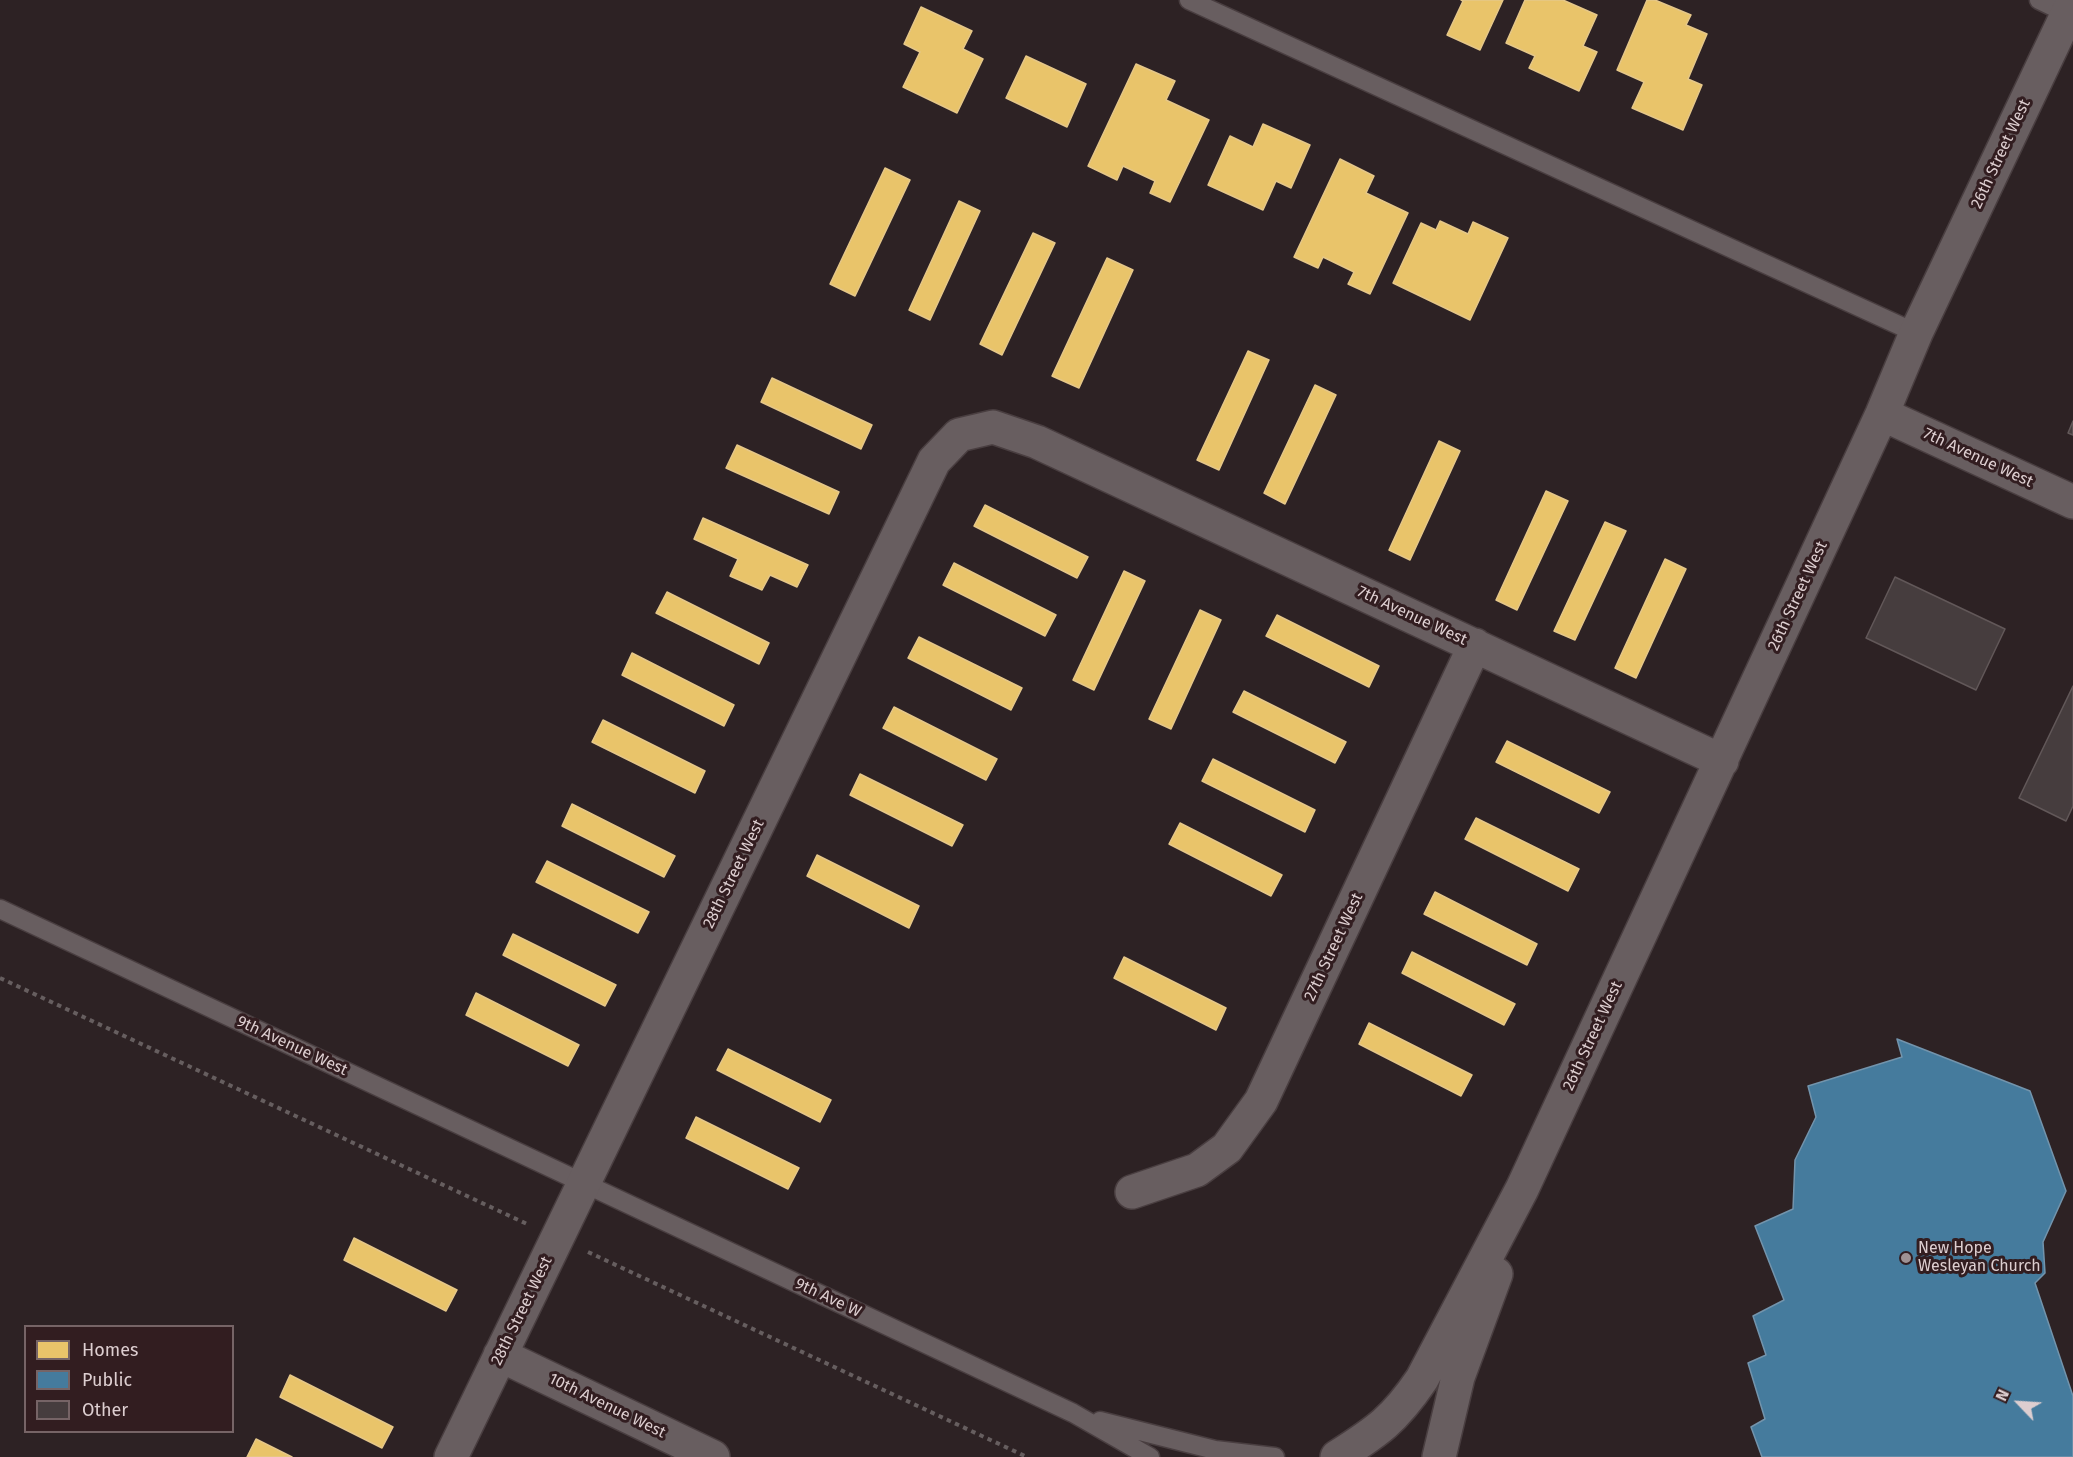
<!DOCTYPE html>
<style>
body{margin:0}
#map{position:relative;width:2073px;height:1457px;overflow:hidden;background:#2d2224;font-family:"Fira Sans",sans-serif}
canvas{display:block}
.legend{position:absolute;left:24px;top:1325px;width:210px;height:108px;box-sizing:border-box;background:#321d20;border:2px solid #766466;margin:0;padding:8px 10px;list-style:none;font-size:18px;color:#ddced0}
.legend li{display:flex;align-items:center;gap:12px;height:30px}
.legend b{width:30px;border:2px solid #766466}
.north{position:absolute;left:1989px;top:1373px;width:60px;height:60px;-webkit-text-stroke:4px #321d20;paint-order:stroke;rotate:295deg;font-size:16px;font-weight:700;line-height:24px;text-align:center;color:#ddced0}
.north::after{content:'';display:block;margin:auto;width:21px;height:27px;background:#ddced0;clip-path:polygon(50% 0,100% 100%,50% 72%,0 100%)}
</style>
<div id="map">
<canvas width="2073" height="1457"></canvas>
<ul class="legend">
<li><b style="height:16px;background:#e9c46a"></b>Homes</li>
<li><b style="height:16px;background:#457b9d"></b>Public</li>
<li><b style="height:16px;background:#463d3e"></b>Other</li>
</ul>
<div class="north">N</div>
</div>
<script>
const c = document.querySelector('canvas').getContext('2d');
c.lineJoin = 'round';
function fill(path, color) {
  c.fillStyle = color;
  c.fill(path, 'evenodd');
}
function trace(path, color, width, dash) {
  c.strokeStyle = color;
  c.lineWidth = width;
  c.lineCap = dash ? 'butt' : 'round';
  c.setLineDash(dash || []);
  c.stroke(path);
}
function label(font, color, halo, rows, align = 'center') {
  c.font = font + ' "Fira Sans",sans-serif';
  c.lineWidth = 6;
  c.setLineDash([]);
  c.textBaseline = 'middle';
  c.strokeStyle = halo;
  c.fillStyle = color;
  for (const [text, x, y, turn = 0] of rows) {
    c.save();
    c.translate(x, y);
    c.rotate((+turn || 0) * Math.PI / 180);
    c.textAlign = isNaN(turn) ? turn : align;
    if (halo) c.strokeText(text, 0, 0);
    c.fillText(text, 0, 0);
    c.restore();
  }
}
const homes = new Path2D(`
 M1461 0H1503L1480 50 1447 35 1463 1Z
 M1525 0H1563L1597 15 1583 46 1597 52 1579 91 1529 68 1535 56 1506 43Z
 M1647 0H1655L1691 15 1686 25 1707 34 1688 79 1702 85 1683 130 1632 108 1644 82 1617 70Z
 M921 7 972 31 963 49 983 59 957 113 903 87 920 52 904 44Z
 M1026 56 1086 84 1067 127 1006 98Z
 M1136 64 1175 81 1166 100 1209 120 1170 202 1150 193 1155 181 1123 166 1117 180 1088 166Z
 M1263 124 1310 145 1291 188 1276 181 1263 210 1208 185 1230 136 1253 147Z
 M1340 159 1374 176 1366 193 1408 213 1370 294 1348 284 1354 272 1323 257 1318 268 1294 257Z
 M885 168 910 180 855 296 830 284Z
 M959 201 980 211 930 320 909 310Z
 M1440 221 1468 234 1473 222 1508 238 1470 320 1393 283 1421 223 1436 230Z
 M1033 233 1055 243 1002 355 980 344Z
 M1107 258 1133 270 1079 388 1052 376Z
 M1248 351 1269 360 1219 470 1197 460Z
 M772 378 872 425 861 449 761 402Z
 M1315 385 1336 395 1285 504 1264 493Z
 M1439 441 1460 451 1410 560 1389 550Z
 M737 445 839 492 829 514 726 468Z
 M1546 491 1568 501 1517 610 1496 600Z
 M985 505 1088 557 1077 578 974 526Z
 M703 518 808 565 797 587 770 575 762 590 730 576 738 559 694 539Z
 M1605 522 1626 531 1575 640 1554 631Z
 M1665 559 1686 569 1636 678 1615 668Z
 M954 563 1056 615 1045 636 943 585Z
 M1124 571 1145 581 1094 690 1073 680Z
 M667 592 769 643 759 664 656 613Z
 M1200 610 1221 620 1171 729 1149 719Z
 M1277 615 1379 666 1369 687 1266 636Z
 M919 637 1022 688 1011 710 908 658Z
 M632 653 734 705 724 726 622 675Z
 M1244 691 1346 742 1335 763 1233 712Z
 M894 707 997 759 986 780 883 728Z
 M603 720 705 771 695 793 592 742Z
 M1507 741 1610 792 1599 813 1496 762Z
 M1213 759 1315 810 1305 832 1202 781Z
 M860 774 963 825 952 846 850 795Z
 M572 804 675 856 664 877 562 826Z
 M1476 818 1579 869 1568 891 1465 839Z
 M1180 823 1282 875 1271 896 1169 844Z
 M817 855 919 906 909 928 807 876Z
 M547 861 649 912 638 933 536 882Z
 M1435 892 1537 944 1527 965 1424 914Z
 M513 934 616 985 605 1006 503 955Z
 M1412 952 1515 1004 1504 1025 1402 973Z
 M1124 957 1226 1008 1216 1030 1114 978Z
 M476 993 579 1045 568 1066 466 1015Z
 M1369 1023 1472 1075 1461 1096 1359 1044Z
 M728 1049 831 1100 820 1122 717 1070Z
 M696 1117 799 1168 788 1189 686 1138Z
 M354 1238 457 1290 446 1311 344 1260Z
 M290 1375 393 1427 382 1448 280 1397Z
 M256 1439 292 1457H247Z`);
fill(homes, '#e9c46a');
trace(homes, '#e5c789', 1.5);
const public = new Path2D(`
 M1897 1039 2030 1091 2066 1191 2043 1242 2045 1273 2035 1283 2073 1396V1457H1762L1751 1427 1765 1419 1748 1363 1766 1355 1753 1316 1784 1300 1755 1226 1793 1209 1795 1160 1816 1117 1808 1086 1902 1057Z`);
fill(public, '#457b9d');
trace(public, '#7394ac', 1.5);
const building = new Path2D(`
 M2073 421V435L2068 433Z
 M1895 577 2005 629 1976 690 1866 638Z
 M2073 686V806L2066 821 2019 798Z`);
fill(building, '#463d3e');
trace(building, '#625859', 1.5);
const lane = new Path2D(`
 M1189 0 1916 333
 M2039 0 2068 14
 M0 909 1073 1413 1150 1457
 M1100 1421 1215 1450 1275 1457`);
const street = new Path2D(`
 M1882 414 2073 502
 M1132 1192 1197 1170 1227 1148 1261 1101 1475 645
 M500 1355 713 1457
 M451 1457 934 461 959 435 993 427 1037 442 1722 761
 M1337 1457C1378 1431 1394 1420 1422 1379L1522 1189 1882 414 1916 333 2073 2
 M1439 1457 1458 1377 1496 1274`);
trace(lane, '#493e40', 21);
trace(street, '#493e40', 36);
trace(new Path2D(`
 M0 978 527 1224
 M588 1252 1027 1457`), '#665e5f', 4, [4.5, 4.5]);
trace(lane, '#685e60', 18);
trace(street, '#685e60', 33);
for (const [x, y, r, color] of [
 [1906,1258,6,"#9f9294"]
]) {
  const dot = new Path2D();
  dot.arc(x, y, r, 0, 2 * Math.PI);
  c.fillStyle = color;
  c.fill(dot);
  trace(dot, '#321d20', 2);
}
label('16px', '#ddced0', '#321d20', [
 ["26th Street West",2001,154,-65],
 ["7th Avenue West",1978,458,25],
 ["26th Street West",1798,596,-65],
 ["7th Avenue West",1412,616,25],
 ["28th Street West",734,874,-64],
 ["27th Street West",1334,947,-65],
 ["26th Street West",1593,1036,-65],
 ["9th Avenue West",292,1046,25],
 ["9th Ave W",828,1298,25],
 ["28th Street West",522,1311,-64],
 ["10th Avenue West",607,1406,26]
]);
label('16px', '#ddced0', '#321d20', [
 ["New Hope",1918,1249],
 ["Wesleyan Church",1918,1267]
], 'left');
</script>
